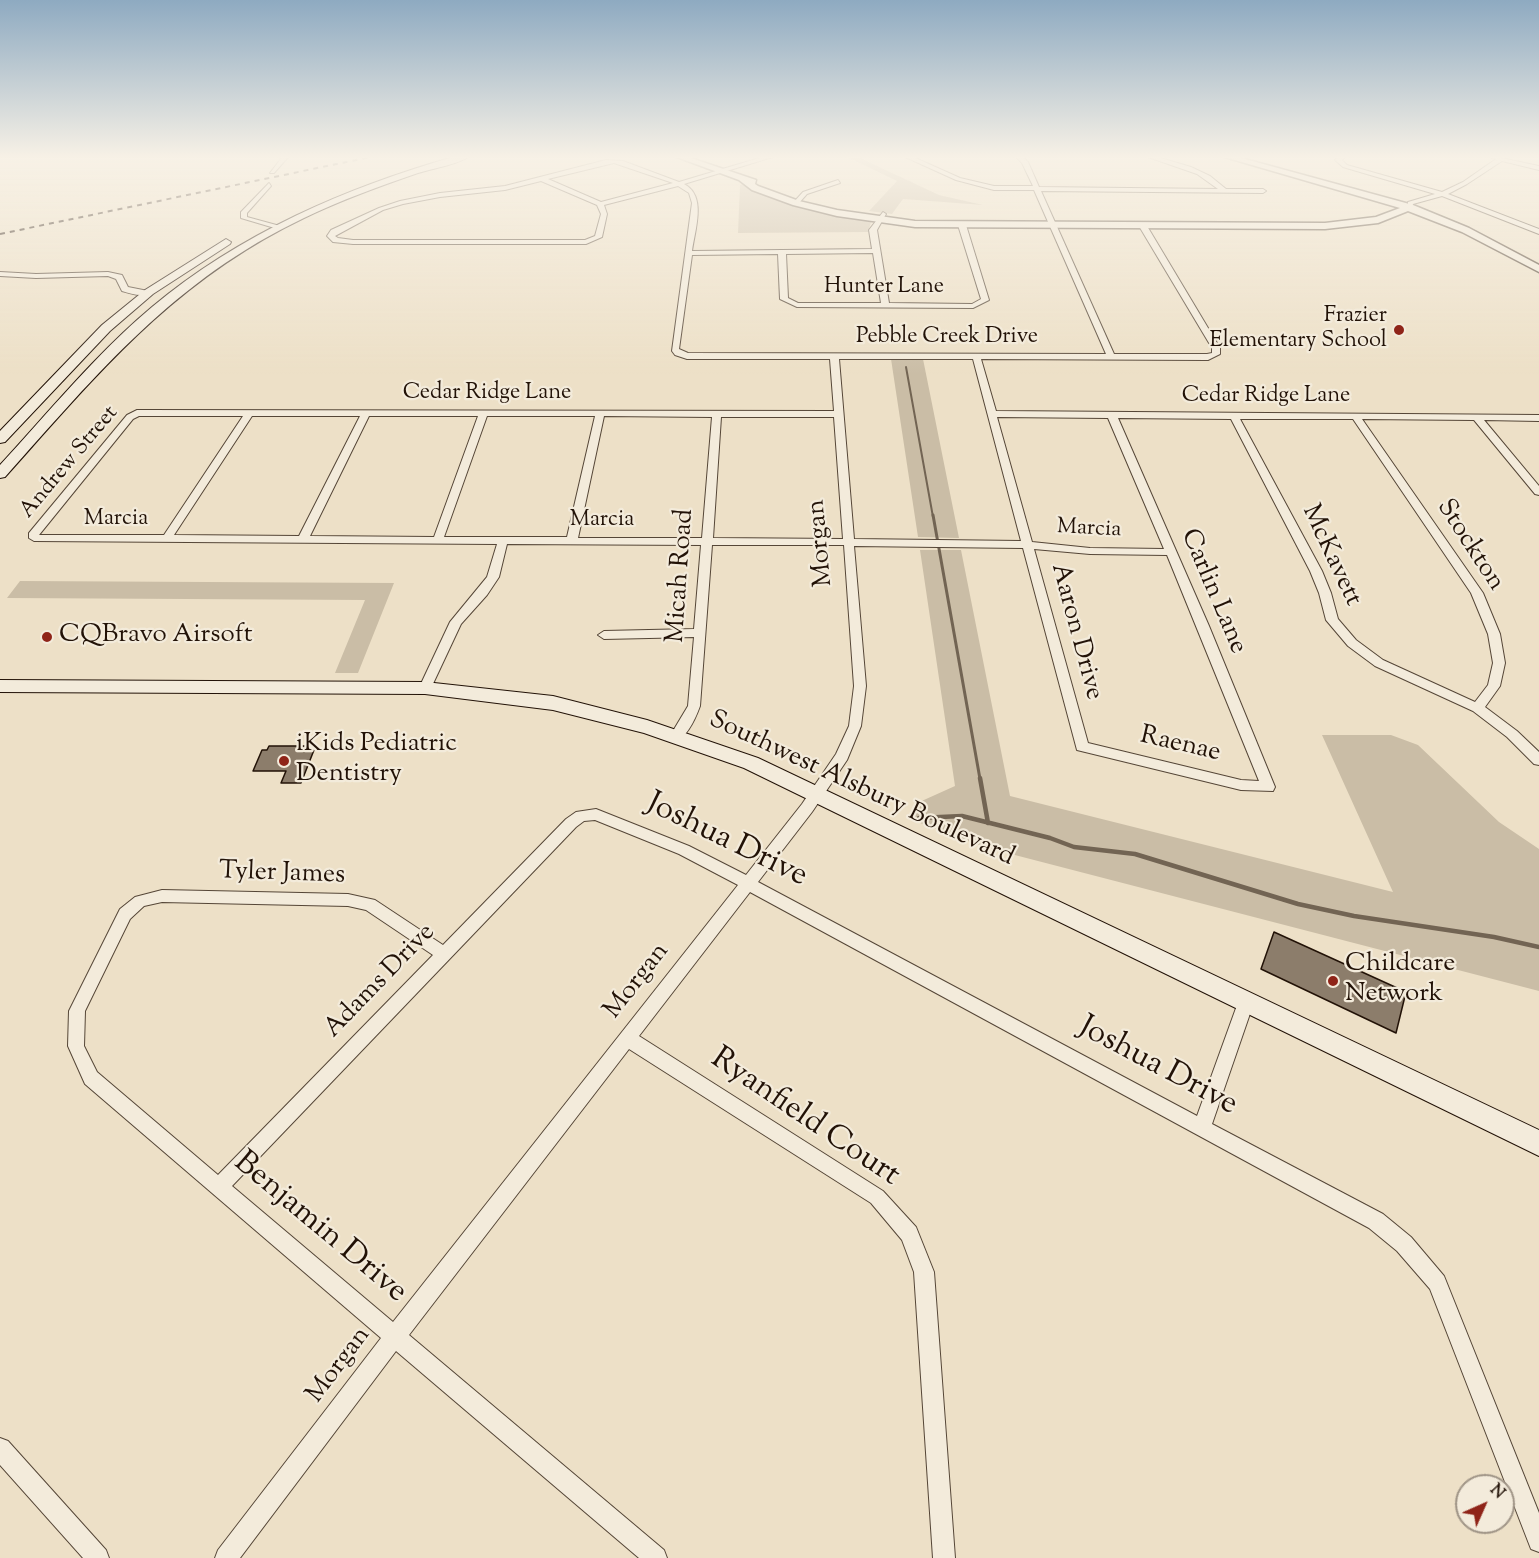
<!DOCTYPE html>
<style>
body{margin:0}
#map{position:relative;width:1539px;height:1558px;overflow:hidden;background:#ede0c7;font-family:"Sorts Mill Goudy",serif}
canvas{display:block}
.north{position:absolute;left:1455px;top:1474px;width:60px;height:60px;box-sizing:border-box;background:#f3ebdb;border:2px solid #9f9486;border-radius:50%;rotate:45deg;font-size:16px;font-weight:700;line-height:24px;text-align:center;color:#221207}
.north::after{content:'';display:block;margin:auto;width:21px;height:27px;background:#8f2418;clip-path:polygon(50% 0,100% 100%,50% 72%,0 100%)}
</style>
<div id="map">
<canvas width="1539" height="1558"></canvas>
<div class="north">N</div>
</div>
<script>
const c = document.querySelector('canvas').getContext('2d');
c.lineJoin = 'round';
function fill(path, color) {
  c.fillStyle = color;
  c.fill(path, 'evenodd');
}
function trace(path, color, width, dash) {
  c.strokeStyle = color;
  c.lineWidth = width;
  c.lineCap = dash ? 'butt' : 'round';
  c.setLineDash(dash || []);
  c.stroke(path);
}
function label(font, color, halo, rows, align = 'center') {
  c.font = font + ' "Sorts Mill Goudy",serif';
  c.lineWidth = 4.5;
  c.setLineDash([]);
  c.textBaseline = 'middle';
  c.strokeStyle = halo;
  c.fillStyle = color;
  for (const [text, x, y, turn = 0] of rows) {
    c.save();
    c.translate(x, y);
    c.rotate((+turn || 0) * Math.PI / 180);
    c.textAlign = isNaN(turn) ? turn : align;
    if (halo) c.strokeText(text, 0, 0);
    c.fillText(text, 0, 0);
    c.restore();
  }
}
fill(new Path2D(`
 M845 156H856L939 195 983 205 903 199 892 214 869 211 897 181Z
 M742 184 761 193 868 220 871 222 868 232 738 233 740 185Z
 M891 359H923L959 538 918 537Z
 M920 550H961L1010 796 1393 892 1322 735H1391L1418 745 1499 822 1539 849V991L984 847 915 821V804L955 786Z
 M20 581 394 583 358 673H335L365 600 7 598Z`), '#cabda6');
trace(new Path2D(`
 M906 367 933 517`), '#726453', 2);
trace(new Path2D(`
 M933 515 980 779`), '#726453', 3);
trace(new Path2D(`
 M980 778 988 823
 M919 818 962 816 1050 838 1074 847 1135 854 1298 904 1354 916 1494 937 1539 947`), '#726453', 4.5);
const building = new Path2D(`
 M269 746H311L309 750H314L301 783H281L286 771H253L262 750H267Z
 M1274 932 1406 992 1396 1033 1261 969Z`);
fill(building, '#8c7d6b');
trace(building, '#221207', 1.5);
const minor = new Path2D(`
 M283 156H289L274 173H270Z
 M766 156H776L684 184C707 196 695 229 692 251L872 249 869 230 883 212 886 214 877 230 889 303 972 304 981 299 958 225 962 223 966 225 989 300 973 308 797 307 780 299 778 254 692 255 679 349 688 353 1106 354 1034 190H994L956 180 903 156H911L960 178 994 186H1033L1022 163 1015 156H1022L1028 162 1039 187 1218 189 1197 174 1145 156H1154L1191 167 1210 176 1226 189H1263L1266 191 1263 193 1041 191 1114 354H1207L1212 353V348L1139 226 1143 224 1147 226 1220 348V354L1208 360 981 359 996 411 1539 415V421L1484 420 1539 486V495L1535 494 1474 420 1362 419 1483 593 1500 634 1505 663 1500 686 1485 707 1517 731 1539 752V765L1534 764 1507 737 1473 711 1375 666 1348 646 1326 620 1319 593 1310 571 1231 419 1118 418 1209 626 1275 787 1273 791 1241 790 1077 750 1023 548 854 546 866 686 861 726 847 760 812 812 758 882 1197 1116 1240 997 1246 995 1252 997 1254 1002 1212 1124 1383 1214 1411 1237 1444 1276 1539 1513V1552L1531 1549 1430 1289 1397 1251 1369 1228 750 892 639 1036 883 1191 916 1227 934 1272 955 1558H933L914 1272 902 1240 871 1203 629 1049 409 1335 664 1550 667 1558H639L396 1351 240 1558H215L218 1550 381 1338 85 1084 68 1046 69 1011 120 909 135 897 162 890 348 894 375 900 443 945 566 819 576 812 596 809 689 846 746 875 802 804 836 754 849 726 854 686 844 545H712L700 706C696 717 688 736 676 741L670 736 688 706 694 637 604 639 598 635 604 631 694 629 701 545 507 544 499 577 487 595 461 624 431 688 425 692 419 688 450 622 487 577 497 544 34 541 29 538V533L127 415 137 410 834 411 830 359H687L675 355 672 351 692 203 689 193 678 186 604 205 607 214 602 237 586 244H353L333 242 327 236 331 230 379 208 400 201 440 193 505 186 606 160 623 161 679 182ZM614 163 673 183 601 202 548 179ZM541 181 597 205 601 214 595 236 585 240H353L338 238 335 236 383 210 403 204 440 197 505 190ZM873 253 881 303H798L788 298 786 254ZM839 359H973L1021 541 854 539ZM139 416H243L164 535H39L133 419ZM252 416H360L299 536 174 535ZM369 416H478L434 537 310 536ZM487 416H595L567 537H444ZM604 416 712 417 702 538H578ZM721 417H834L843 539 713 538ZM997 417 1108 418 1164 549 1090 548 1032 542ZM1240 419H1353L1471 593 1488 634 1493 663 1488 685 1475 702 1383 660 1356 640 1338 619 1331 593 1322 571ZM1034 549 1090 554 1167 555 1259 781 1241 780 1088 743ZM595 820 679 854 738 885 393 1322 232 1186 576 827 584 821ZM162 902 348 906 366 910 433 955 218 1175 97 1072 84 1046 85 1011 130 919 144 906Z
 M1339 156H1346L1342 160 1347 165 1442 192 1463 182 1496 159 1492 158V156L1539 166V170L1502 161 1467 184 1448 194 1539 229V234L1442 196 1413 204 1412 208H1408V202L1435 194 1343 167 1335 160Z
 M838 180 840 183 807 194 798 204 793 203 803 192Z
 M269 183 271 186 247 213V217L280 226V228L278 229 241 218V212Z
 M0 272 36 274 108 272 122 275 128 287 153 292C143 298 132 294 122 291L116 279 108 276 36 278 0 276Z
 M0 1438 8 1441 106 1550 109 1558H83L0 1465Z`);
const tertiary = new Path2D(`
 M674 156H685L756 180 755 184 758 186 799 201 837 210 915 221 1325 223 1376 217 1400 208 1221 156H1234L1413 205 1469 228 1539 265V272L1462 232 1408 211 1378 223 1325 229 915 227 837 216 793 205 752 190 739 180Z`);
const secondary = new Path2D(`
 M456 156H470C457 165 434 168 418 173 380 186 341 200 304 218 174 280 99 372 5 477L0 478V465C49 412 96 354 152 307 241 233 345 188 456 156Z
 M226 239 231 242 230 244 153 294 110 331 5 442 0 443V431L102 325 145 290Z
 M0 680 425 682 553 696 647 720 758 758 1539 1130V1156L744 768 644 733 553 710 425 694 0 692Z`);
trace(minor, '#554637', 2);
trace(tertiary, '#554637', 3);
trace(secondary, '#221207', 2);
fill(minor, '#f3ebdb');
fill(tertiary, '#f3ebdb');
fill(secondary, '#f3ebdb');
trace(new Path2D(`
 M0 234 375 156`), '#221207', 2, [5, 5]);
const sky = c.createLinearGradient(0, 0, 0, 374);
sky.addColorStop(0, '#8eaac1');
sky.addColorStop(0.42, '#f7f1e6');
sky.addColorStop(1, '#f7f1e600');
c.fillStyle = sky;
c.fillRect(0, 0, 1539, 374);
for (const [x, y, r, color] of [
 [1399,330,6,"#8f2418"],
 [47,637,6,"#8f2418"],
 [284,761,6,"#8f2418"],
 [1333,981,6,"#8f2418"]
]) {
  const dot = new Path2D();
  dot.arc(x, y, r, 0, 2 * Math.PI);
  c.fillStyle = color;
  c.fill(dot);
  trace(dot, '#f3ebdb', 2);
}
label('22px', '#221207', '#f3ebdb', [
 ["Hunter Lane",884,288],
 ["Pebble Creek Drive",947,338],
 ["Cedar Ridge Lane",487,394],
 ["Cedar Ridge Lane",1266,397],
 ["Andrew Street",70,463,-50],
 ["Marcia",116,520],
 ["Marcia",602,521],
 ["Marcia",1089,530,3]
]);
label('22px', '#221207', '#f3ebdb', [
 ["Frazier",1387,317],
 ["Elementary School",1387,342]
], 'right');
label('26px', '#221207', '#f3ebdb', [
 ["Morgan",822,543,-95],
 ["Stockton",1469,546,57],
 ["McKavett",1330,556,65],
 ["Micah Road",682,576,-86],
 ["Carlin Lane",1212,592,67],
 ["Aaron Drive",1075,632,75],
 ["Raenae",1180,746,13],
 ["Southwest Alsbury Boulevard",861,790,25],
 ["Tyler James",282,875,2],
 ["Adams Drive",381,982,-46],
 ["Morgan",638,982,-52],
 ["Morgan",340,1366,-53]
]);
label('26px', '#221207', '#f3ebdb', [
 ["CQBravo Airsoft",59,637],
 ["iKids Pediatric",296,746],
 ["Dentistry",296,776],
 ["Childcare",1345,966],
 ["Network",1345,996]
], 'left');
label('32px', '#221207', '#f3ebdb', [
 ["Joshua Drive",726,842,26],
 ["Joshua Drive",1157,1068,28],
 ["Ryanfield Court",804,1119,34],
 ["Benjamin Drive",319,1229,40]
]);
</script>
